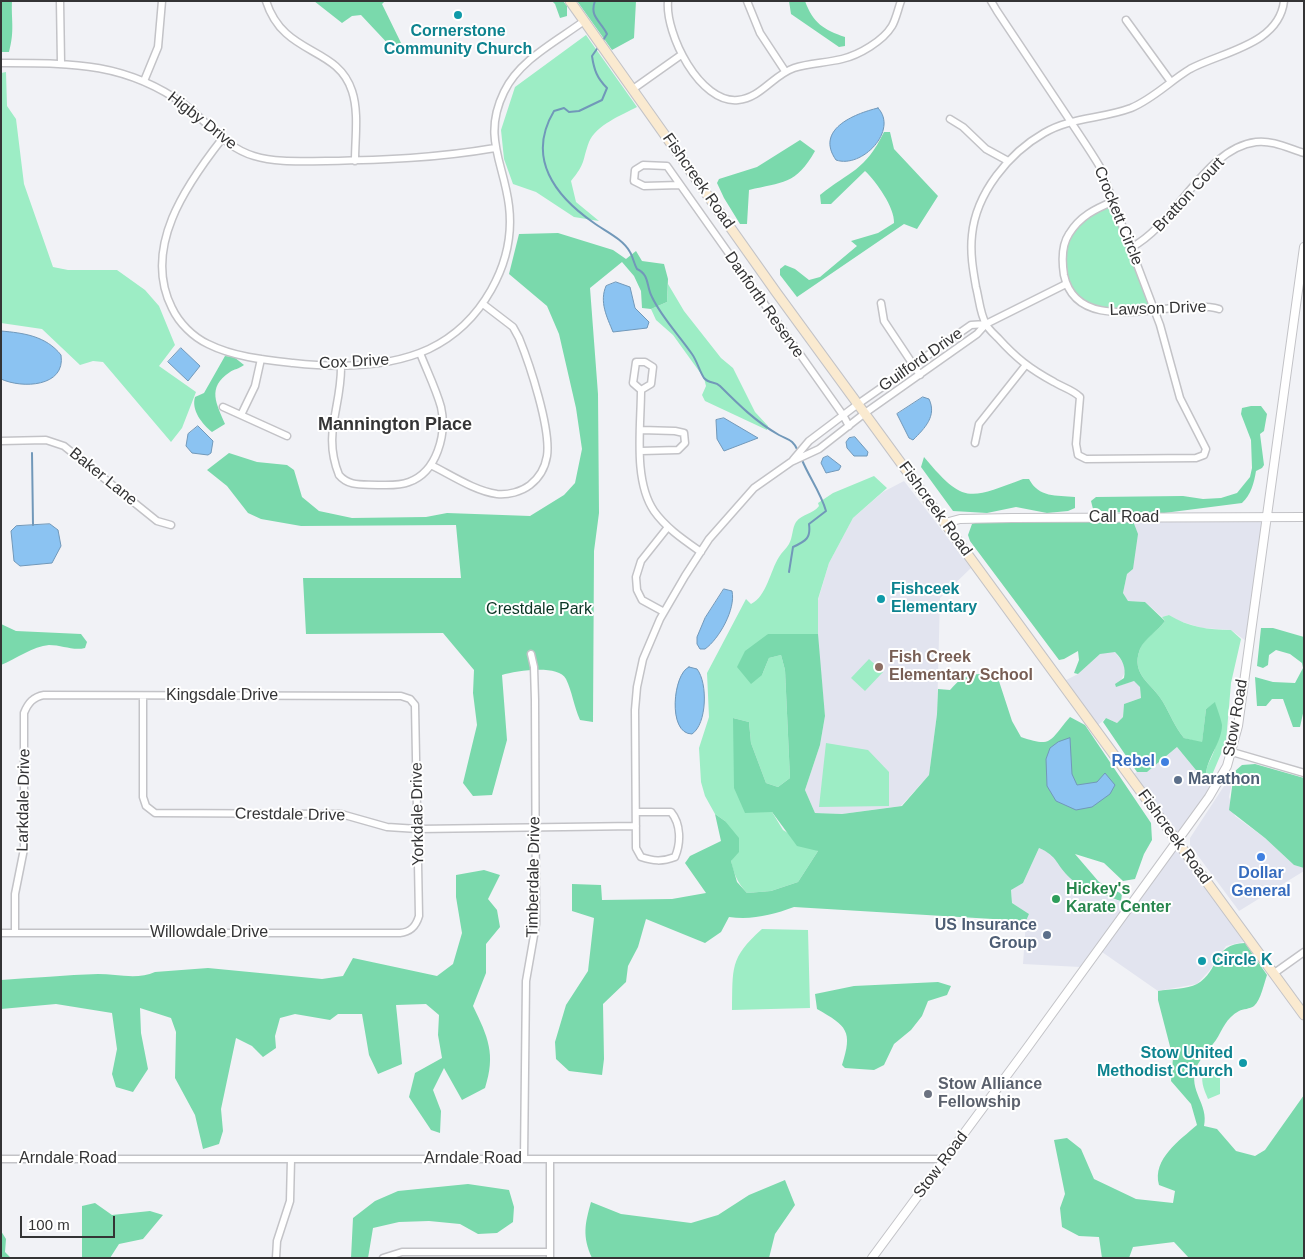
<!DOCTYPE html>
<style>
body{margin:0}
#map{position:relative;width:1305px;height:1259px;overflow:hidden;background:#f1f2f6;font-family:Helvetica,sans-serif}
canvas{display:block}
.frame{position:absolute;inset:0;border:2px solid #343435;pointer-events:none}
.scale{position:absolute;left:20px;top:1216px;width:95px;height:22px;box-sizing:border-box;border:2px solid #343435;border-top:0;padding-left:6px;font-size:15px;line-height:18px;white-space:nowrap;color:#343435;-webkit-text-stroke:4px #fff;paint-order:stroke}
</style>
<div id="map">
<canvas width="1305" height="1259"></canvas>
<div class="frame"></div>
<div class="scale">100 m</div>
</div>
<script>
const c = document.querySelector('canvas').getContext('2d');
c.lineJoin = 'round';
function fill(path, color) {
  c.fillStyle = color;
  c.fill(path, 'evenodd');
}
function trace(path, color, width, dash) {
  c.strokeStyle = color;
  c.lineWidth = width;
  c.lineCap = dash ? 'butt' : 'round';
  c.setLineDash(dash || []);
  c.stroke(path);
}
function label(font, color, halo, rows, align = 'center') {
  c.font = font + ' Helvetica,sans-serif';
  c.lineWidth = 4;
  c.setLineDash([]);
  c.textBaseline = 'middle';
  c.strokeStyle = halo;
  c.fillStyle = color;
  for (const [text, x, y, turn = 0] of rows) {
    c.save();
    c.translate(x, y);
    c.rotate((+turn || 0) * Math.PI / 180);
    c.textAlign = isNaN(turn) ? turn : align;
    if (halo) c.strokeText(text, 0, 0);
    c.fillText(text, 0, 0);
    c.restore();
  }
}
fill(new Path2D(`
 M904 481 971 568 940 598 937 714 929 775 901 806 842 814 815 813 805 790 820 745 825 716 818 645V600L829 563 853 518 883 492Z
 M1262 520 1246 641 1231 630 1202 628 1179 621 1169 615 1162 617 1145 602 1128 601 1123 593 1127 574 1133 569V521Z
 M1109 651 1115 652 1124 664 1125 672 1118 686 1134 681 1140 686 1141 698 1124 704 1123 717 1117 723 1106 718 1098 725 1066 680 1078 674 1100 654Z
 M1177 747 1200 775H1212L1215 781 1178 837 1131 775 1137 772H1147Z
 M1228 780 1232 782 1229 797 1235 816 1265 838 1294 865 1304 868V871L1239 911 1190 845V838Z
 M1177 844 1247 941 1226 946 1209 971 1197 984 1158 991 1102 952Z
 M1039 848 1051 853 1060 864 1113 899 1129 904 1080 967 1023 964 1026 921 1029 914 1012 903 1011 889 1023 883Z`), '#e2e4ef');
fill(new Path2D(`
 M586 35 637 107C622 115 596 125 589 142 582 161 586 163 571 181L576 202 599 221 574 217 536 192 513 184 504 159 501 130 515 87Z
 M6 72 7 106 16 119 24 184 53 267 68 270H117L145 290 159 306 175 345 159 366 196 392 182 428 171 442 103 362 93 361 80 365 42 329 1 323V73Z
 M1114 201 1154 310 1129 312 1085 304 1066 284 1062 265 1066 239 1082 217Z
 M668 284 684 311 721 358 733 368 755 412 768 426 767 430 705 401 702 395 706 386 704 378 673 335 656 320 651 309 667 302Z
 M874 476 887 488 853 518 829 563 818 599V634H768L762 675 769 658 781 655 785 670 790 778 778 787 766 783 751 743 749 722 733 718 772 812 783 830 818 851 798 882 771 891 747 893C737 882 734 874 731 861L734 855 725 821 715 814 705 796 701 782 699 748 709 717 707 673 746 599 751 604C767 596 770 571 779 557 782 552 786 549 789 544 793 537 792 528 796 522 802 514 813 514 819 506L818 503 833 493Z
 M1169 615C1188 627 1209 630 1231 630L1241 639 1231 683 1226 742 1212 775 1206 774C1207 762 1212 759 1215 748 1219 734 1216 717 1215 703L1206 709 1202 743 1184 738C1175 727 1170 714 1163 702 1152 683 1130 675 1140 649 1144 638 1158 631 1165 621L1162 617Z
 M869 659 883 672 865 691 851 678Z
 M826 743 868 750 889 772V806L819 807Z
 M762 929 808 930 810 1008 732 1010C733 969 729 958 762 929Z
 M1208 1067H1220V1094L1208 1099C1204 1089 1199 1080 1205 1068L1208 1070Z`), '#9dedc5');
fill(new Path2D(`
 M1 1H12C11 20 15 30 9 52H1Z
 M314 1H385L382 4 403 47H391L361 15 352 16 342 23Z
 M552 1H563L567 6V16L560 18 555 4Z
 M577 1H636L634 38 612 50Z
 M789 1H805C813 23 824 30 845 37V46L839 47 791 14Z
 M884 132H890L894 149 938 196 917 229 904 224 797 297 780 275V269L785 265 795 269 809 280 820 277 857 246 851 241 878 233 894 223C895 208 876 181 865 171L831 204H821L820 195C850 171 865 171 884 132Z
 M800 140 815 151C796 185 782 182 749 190L747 224H740L724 198 717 183 719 179 757 167Z
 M558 233 613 250 626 259 636 251 642 261 664 264 668 279 667 302 651 309 642 308 641 291 634 276 622 262 590 288 598 394 599 513 594 551 593 722 580 720C574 707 572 691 566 679 558 664 516 671 502 675L507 740 492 795 473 796 463 783 477 725 473 693 474 670 443 633 306 634 303 578H461L456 525 301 526 261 519 248 513 227 486 207 470 229 453 257 462 287 465 294 470 302 497 319 511 352 518 426 517 447 513 530 516 564 495 575 483 582 449 576 408 559 334 547 306 509 274 519 234Z
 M225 356 234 357 244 365C239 369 234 369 230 372 206 388 217 404 225 424L212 432C202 424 191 410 195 397L204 393Z
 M1251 406H1261L1267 414 1264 431 1260 434 1264 465 1262 468 1256 471C1254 483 1251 495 1242 503L1164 513 1106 512 1093 509 1091 501 1096 497 1183 496 1203 499 1221 498 1237 493 1250 477 1252 468 1251 440 1241 414 1242 408Z
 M924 457C964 505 969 499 1023 479H1029C1039 498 1056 495 1075 497V508L1068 511 1047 513 1016 507 987 513 953 511 921 467Z
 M981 521H1133L1138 534 1133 569 1127 574 1123 593 1128 601 1145 602 1165 621C1158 631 1145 638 1140 649 1130 675 1152 683 1163 702 1170 714 1175 727 1184 738L1202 742 1206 709 1215 702C1217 709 1221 718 1222 725 1222 742 1207 758 1206 774L1200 775 1177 747 1147 772H1137L1103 722 1106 718 1117 723 1123 717 1124 704 1141 698 1140 687 1134 681 1116 687 1115 684 1124 678C1126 668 1123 660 1115 652L1100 654 1078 674 1074 673 1079 660 1078 651 1064 659 1059 660 970 541 968 535 972 524Z
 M1 624 16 631 81 634 87 642 85 648C73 651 62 645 49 645 33 646 16 659 1 665Z
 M1261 628H1273L1304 637V709L1300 727H1293L1283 699H1272L1266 706H1257L1255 677 1273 682 1295 683 1303 668 1302 663 1290 654 1276 650 1269 655 1268 665 1263 668 1257 666Z
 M768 634H818L825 716 820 745 805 790 815 813 842 814 902 806 929 775 937 714 938 689 950 690C965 672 975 673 997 675L1012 721 1021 737C1053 748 1049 741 1070 717L1085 725 1151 823 1152 840 1144 854 1135 879 1123 881 1104 863 1075 854 1099 882 1122 894 1121 901C1109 897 1078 886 1070 878 1056 865 1058 856 1039 848L1023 883 1011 890 1012 903 1029 914 1026 921 794 907C772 915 753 920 729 917L721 932 705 943 646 919 638 947 628 966 626 982 603 1004 604 1059 602 1075 569 1071 556 1059 555 1042 566 1005 588 971 594 918 572 911V884L601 885 602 900 672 899 706 893 685 863 690 856 721 841 715 814 725 821 739 838V852L731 861 737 882 747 893 771 891 798 882 818 851 797 846 772 812 745 813 734 788 733 718 749 722 751 743 766 783 778 787 790 778 785 670 781 655 769 658 762 675 751 684 737 667 745 651Z
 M1255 764 1304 778V868L1294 865 1265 838 1229 810 1234 772 1242 765Z
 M484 870 500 875 488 899 497 910 500 927 486 944V973L473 1006C488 1037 496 1054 485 1088L462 1100 444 1068 433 1090 441 1111 440 1133 431 1130 409 1097 415 1073 442 1058 438 1035 439 1015 426 1004 396 1005 402 1064 378 1074 369 1055 362 1014H338L330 1020 295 1014 280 1018 275 1036 276 1048 263 1057 252 1046 236 1038 221 1109 223 1131 219 1144 203 1149 195 1115 175 1078 176 1032 171 1018 140 1008 141 1033 148 1069 133 1092 116 1087 112 1074 117 1049 112 1013 56 1004 1 1009V980C33 978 66 975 98 974 116 974 138 980 155 972L208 968 322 979 343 976 353 958 437 976 453 964 462 933 456 897V875Z
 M1245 943 1267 975C1264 983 1261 1000 1254 1006 1250 1009 1243 1009 1239 1011 1226 1018 1223 1029 1216 1040 1209 1050 1201 1057 1196 1068 1188 1091 1209 1104 1204 1126L1217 1129 1236 1151 1255 1156 1265 1150 1304 1095V1258H1189L1174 1242 1133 1247 1129 1258H1102L1099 1237 1079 1236 1062 1227 1060 1208 1065 1194 1054 1140 1067 1138 1081 1149 1094 1179 1136 1199 1173 1203 1175 1191 1159 1185C1152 1159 1180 1140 1197 1125L1191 1104 1171 1081 1173 1058 1158 1000V991C1170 989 1187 989 1197 984 1220 971 1212 944 1245 943Z
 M938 982 951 986 947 995 928 1001 922 1016 911 1030 894 1044 884 1065 874 1070 845 1068 842 1065C853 1031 847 1026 817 1009L815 994 854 986Z
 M785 1180 795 1205 775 1234 769 1258H592C582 1236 585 1224 591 1202L621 1214 691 1223 718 1215 749 1195Z
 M468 1184 509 1190 514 1207 513 1222 497 1233 478 1234 460 1224 429 1221 399 1222 373 1228 368 1258H351L353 1218 375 1201 398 1191Z
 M95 1203 112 1215 150 1211 163 1215 143 1239 119 1244 110 1258H82V1206Z
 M1 1231 6 1239 5 1252 11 1258H1Z`), '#7ad9ac');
const water = new Path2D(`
 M878 108C899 130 862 169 836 160 815 130 853 114 878 108Z
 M616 282 630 287 635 308 649 322 647 328 613 332C607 317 599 302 606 286Z
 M1 331C24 333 46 336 61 355 66 387 22 389 1 379Z
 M181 348 200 366 188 381 168 362Z
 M923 397 929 399C937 416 925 428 913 440L909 438 897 414Z
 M724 418 758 438 724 451 717 439 716 420Z
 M198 426 213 441 211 453 208 455 192 453 186 446 188 434Z
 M855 437 868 452 867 456H854L847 448 846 442 849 438Z
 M828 456 841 466 839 470 826 473 821 463 823 458Z
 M50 524 58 530 61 546 52 563 20 566 14 561 11 531 16 526Z
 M724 589 732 591C736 609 719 639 705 649H700L697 644V637L705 618Z
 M689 667 697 669C708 683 707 724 692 734 667 734 673 673 689 667Z
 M1070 738 1072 774 1077 785 1097 782 1105 773 1115 785 1110 794 1092 807 1076 810 1056 801 1047 786 1046 759 1050 748 1058 742Z`);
fill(water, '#8bc3f2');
trace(water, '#7198b9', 1);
trace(new Path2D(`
 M595 1C589 17 601 21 607 34L602 42
 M599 46 592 56C594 70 597 78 607 88L602 100 579 111 569 112 564 108 554 111C526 158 555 196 594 223 605 231 623 239 630 252 633 257 634 264 637 269 650 275 646 286 652 297 662 318 679 335 692 354 697 361 699 370 704 378 709 384 715 381 720 386 738 404 756 422 779 435 788 440 793 439 798 451
 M32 453 33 525
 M789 572 793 547C806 541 811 538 809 524L826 511C821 493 809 477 802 460`), '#7198b9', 2);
const minor = new Path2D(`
 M60 1 61 63
 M266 1C284 57 337 45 352 91 359 112 355 138 355 161
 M668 1C665 34 700 104 738 100 761 98 773 75 794 68 809 63 826 63 842 59 859 55 883 41 892 26 896 19 898 9 901 1
 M747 1 760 33 785 71
 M991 1 997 11 1067 116C1078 133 1090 150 1100 167L1160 325 1180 398 1206 449 1204 455 1196 458 1086 459 1078 455 1076 444 1080 397C1073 390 1062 387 1054 382 1030 369 1016 358 998 338 994 334 988 329 986 324 980 314 979 298 976 287 973 270 970 253 972 235 976 193 1009 153 1044 133 1071 117 1102 119 1131 108 1153 99 1170 81 1190 69 1221 52 1279 45 1284 1
 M1126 20 1171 82
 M1 63C71 63 126 62 185 105 209 123 224 147 254 156 277 163 302 161 326 161 384 160 437 158 495 148
 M144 81 158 47 162 1
 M633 89 681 55
 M950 119 963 127 986 149 1008 161
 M222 139C186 185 142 248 172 308 179 323 193 337 208 344 234 357 265 360 293 363 338 368 388 368 429 349 481 324 516 264 509 206 504 163 482 137 504 92 519 60 557 41 584 21
 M680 185 644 186 634 181 635 170 643 165 667 166 843 415 849 426
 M1114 201C1095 209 1080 216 1069 234 1061 246 1062 262 1064 275 1078 341 1177 296 1219 309
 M1132 247C1176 224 1205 148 1256 142 1272 140 1288 148 1304 153
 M881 303 884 321 920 375
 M341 365C342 407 322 433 339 475 349 487 363 484 378 485 388 485 399 486 409 482 437 472 447 434 441 407 436 389 427 371 420 353
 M641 390 633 383 636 362H645L653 367 651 384 641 390C641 427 633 480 654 511 666 528 684 540 701 552
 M223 407 287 436
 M241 415 255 386 261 359
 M641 430 675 431 684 433 685 443 678 450 641 451
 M1 441 46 440 64 446 157 521 171 525
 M975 443 979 424 1025 366
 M793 460 809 441 858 404 971 325 986 324 1066 284
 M431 465C451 475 475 491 497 494 508 495 521 492 530 485 539 478 545 468 547 456 551 429 530 365 519 338L513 327 483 304
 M664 612 642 600 637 590 636 577 641 561 668 527
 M143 696V797L146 806 155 813 341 814 387 827 418 829 636 826
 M1232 752 1304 773
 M636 812H671C681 824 681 843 675 857 662 862 653 861 641 857L636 848 635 710 637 687 643 659 660 619 685 576 709 539 754 488 791 462 819 449 865 413 977 334 986 324
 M1 933H400C411 932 416 926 419 916L415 705 410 699 401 696 44 695C33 697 28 703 24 713V849L15 894V933
 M1273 974 1304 952
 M1 1159H946
 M524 1159 526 981 536 924 535 700 534 667 531 654
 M550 1159V1258
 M276 1258 277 1241 290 1201 291 1159
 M383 1258 402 1252H550`);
const tertiary = new Path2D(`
 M945 523 960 519 1012 518 1304 517
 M872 1258 1027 1048 1209 797 1227 766 1238 726 1304 247`);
const secondary = new Path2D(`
 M570 1 776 292 1304 1015`);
trace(minor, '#c3c3c7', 9);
trace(tertiary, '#c3c3c7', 10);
trace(secondary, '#c3c3c7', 11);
trace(minor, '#fff', 6);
trace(tertiary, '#fff', 8);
trace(secondary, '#faead0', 9);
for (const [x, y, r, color] of [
 [458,15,5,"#0f9aa8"],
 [881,599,5,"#0f9aa8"],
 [879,667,5,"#8d6e63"],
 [1165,762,5,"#3f7fe0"],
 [1178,780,5,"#5c6f8a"],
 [1261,857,5,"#3f7fe0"],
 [1056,899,5,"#2e9e5b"],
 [1047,935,5,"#5c6f8a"],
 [1202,961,5,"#0f9aa8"],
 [1243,1063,5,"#0f9aa8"],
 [928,1094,5,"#6b7280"]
]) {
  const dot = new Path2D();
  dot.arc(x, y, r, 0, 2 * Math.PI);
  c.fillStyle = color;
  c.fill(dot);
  trace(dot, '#fff', 2);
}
label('bold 16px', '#0d838f', '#fff', [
 ["Cornerstone",458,32,"center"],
 ["Community Church",458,50,"center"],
 ["Fishceek",891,590],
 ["Elementary",891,608],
 ["Circle K",1212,961],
 ["Stow United",1233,1054,"right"],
 ["Methodist Church",1233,1072,"right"]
], 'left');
label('16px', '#343435', '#fff', [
 ["Higby Drive",202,121,38],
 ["Fishcreek Road",698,181,55],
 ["Bratton Court",1189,195,-47],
 ["Crockett Circle",1118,216,68],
 ["Danforth Reserve",764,305,55],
 ["Lawson Drive",1158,309,-2],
 ["Guilford Drive",921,360,-35],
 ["Cox Drive",354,362,-3],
 ["Baker Lane",103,477,39],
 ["Fishcreek Road",935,509,54],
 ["Call Road",1124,518],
 ["Kingsdale Drive",222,696],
 ["Stow Road",1236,718,-80],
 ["Larkdale Drive",24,800,-89],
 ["Yorkdale Drive",418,814,-91],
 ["Crestdale Drive",290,815,1],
 ["Fishcreek Road",1174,837,54],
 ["Timberdale Drive",534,877,-89],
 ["Willowdale Drive",209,933],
 ["Arndale Road",68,1159],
 ["Arndale Road",473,1159],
 ["Stow Road",941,1165,-53]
]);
label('16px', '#0a3524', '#fff', [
 ["Crestdale Park",539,610]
]);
label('bold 16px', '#785e54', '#fff', [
 ["Fish Creek",889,658],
 ["Elementary School",889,676]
], 'left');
label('bold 16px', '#366cbe', '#fff', [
 ["Rebel",1155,762],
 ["Dollar",1261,874,"center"],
 ["General",1261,892,"center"]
], 'right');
label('bold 16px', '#4e5e75', '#fff', [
 ["Marathon",1188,780],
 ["US Insurance",1037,926,"right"],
 ["Group",1037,944,"right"]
], 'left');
label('bold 16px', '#27864d', '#fff', [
 ["Hickey's",1066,890],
 ["Karate Center",1066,908]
], 'left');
label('bold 16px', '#5b616d', '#fff', [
 ["Stow Alliance",938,1085],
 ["Fellowship",938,1103]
], 'left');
label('bold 18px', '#343435', '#fff', [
 ["Mannington Place",395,425]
]);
</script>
